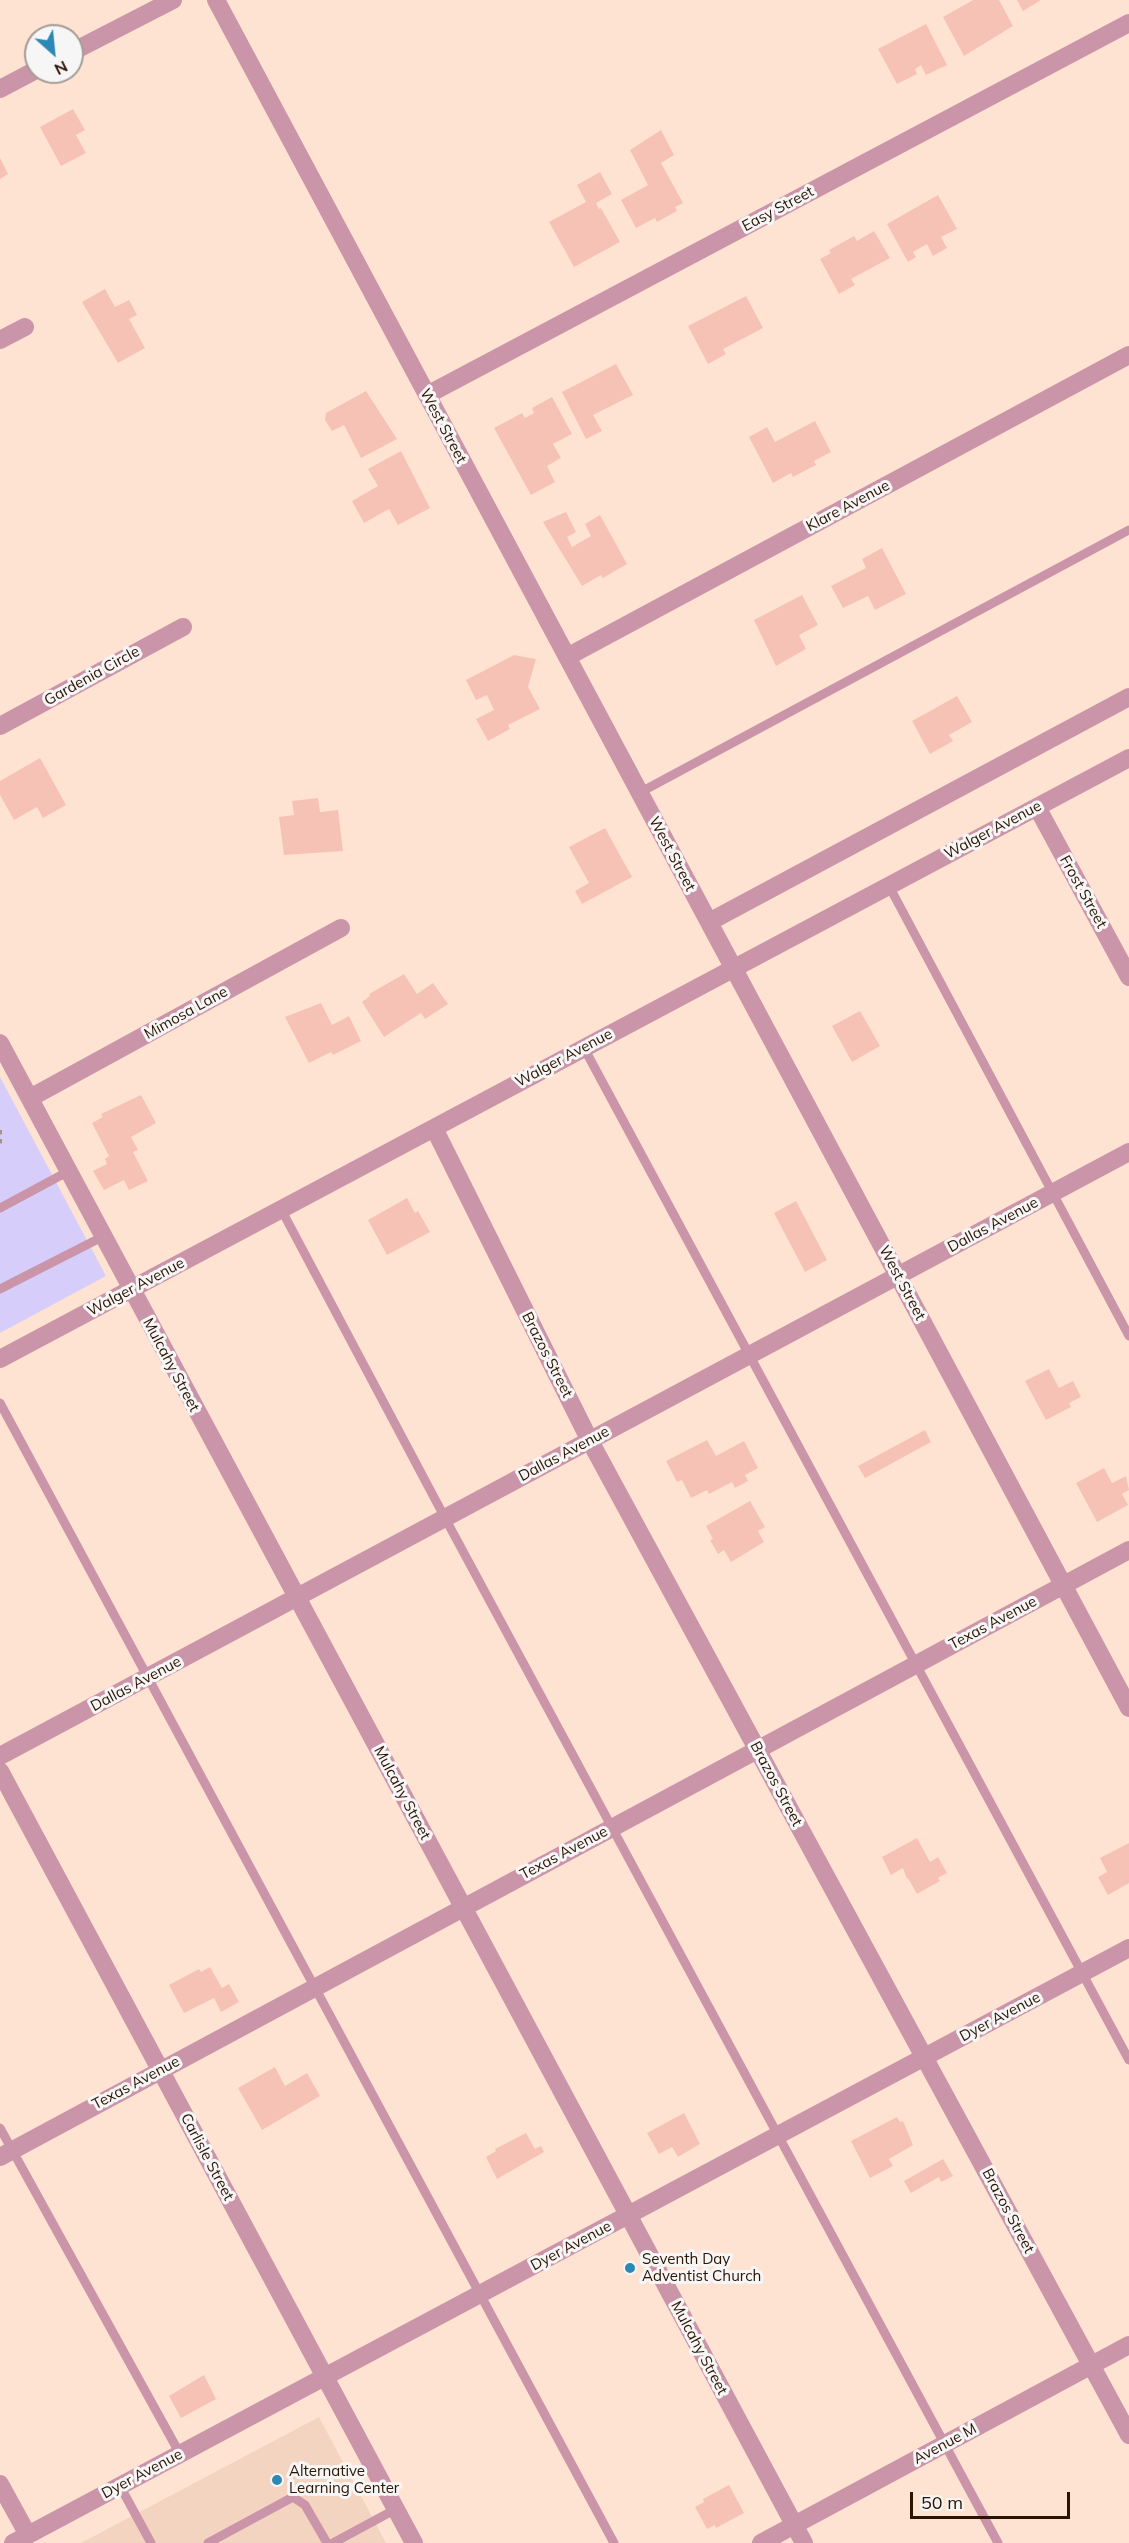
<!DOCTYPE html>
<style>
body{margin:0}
#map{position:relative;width:1129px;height:2543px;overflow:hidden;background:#ffe3d2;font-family:Mulish,sans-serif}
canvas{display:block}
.north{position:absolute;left:24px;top:24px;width:60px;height:60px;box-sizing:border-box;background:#f6f6f6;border:2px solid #a59c95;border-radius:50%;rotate:153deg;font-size:16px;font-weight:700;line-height:24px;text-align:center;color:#2c1403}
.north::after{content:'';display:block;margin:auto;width:21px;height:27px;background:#2c88b5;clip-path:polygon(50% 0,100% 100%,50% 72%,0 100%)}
.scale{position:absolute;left:910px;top:2492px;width:160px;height:27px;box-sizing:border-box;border:3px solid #2c1403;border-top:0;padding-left:8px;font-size:18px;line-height:21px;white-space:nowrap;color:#2c1403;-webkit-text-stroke:4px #f6f6f6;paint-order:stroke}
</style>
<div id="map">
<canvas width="1129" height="2543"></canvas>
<div class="north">N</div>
<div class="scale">50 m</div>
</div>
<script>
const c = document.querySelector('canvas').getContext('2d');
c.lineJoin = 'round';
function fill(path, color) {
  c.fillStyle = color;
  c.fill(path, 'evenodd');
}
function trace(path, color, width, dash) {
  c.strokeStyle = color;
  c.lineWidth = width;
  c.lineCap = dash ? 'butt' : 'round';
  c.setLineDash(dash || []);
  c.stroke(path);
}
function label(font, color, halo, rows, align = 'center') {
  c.font = font + ' Mulish,sans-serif';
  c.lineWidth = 6;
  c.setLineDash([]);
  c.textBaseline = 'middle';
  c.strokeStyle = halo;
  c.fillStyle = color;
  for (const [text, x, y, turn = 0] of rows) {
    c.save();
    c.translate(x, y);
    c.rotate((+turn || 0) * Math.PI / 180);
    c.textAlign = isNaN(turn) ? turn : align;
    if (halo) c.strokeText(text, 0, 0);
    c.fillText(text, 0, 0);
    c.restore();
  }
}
fill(new Path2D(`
 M319 2417 386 2543H81Z`), '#f2d4c0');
fill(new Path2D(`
 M0 1077 106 1276 0 1333Z`), '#d7cdfb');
fill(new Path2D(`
 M973 0H999L1013 26 964 56 943 17Z
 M1017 0H1041L1023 11Z
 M926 24 947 65 926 75 921 65 915 69 917 74 897 84 878 49Z
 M73 109 85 130 76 135 86 153 61 166 40 127Z
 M661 130 674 155 661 163 683 203 675 207 677 211 657 222 655 218 636 228 621 200 648 185 630 150Z
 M0 158 8 174 0 179Z
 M600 172 612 194 596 203 599 209 601 208 620 242 574 267 549 222 586 202 577 185Z
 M938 195 957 229 941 237 947 248 933 256 927 244 913 252 916 257 908 262 887 224Z
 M874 231 890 258 851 279 855 285 839 294 820 259 831 253 829 250 854 236 857 241Z
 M105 289 115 307 129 300 137 315 129 319 145 348 118 363 82 302Z
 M746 296 763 328 723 349 726 354 708 364 688 326Z
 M616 364 633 395 593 415 602 431 586 439 562 392Z
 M366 391 397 439 361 458 344 425 332 431 325 420 326 413Z
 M552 397 572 434 553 444 561 458 547 466 555 482 531 495 494 428 522 413 525 418 534 413 532 408Z
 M815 421 831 452 814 461 816 465 793 477 791 473 773 483 749 437 767 427 775 442Z
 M401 451 430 508 398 525 389 509 364 523 352 501 378 486 368 469Z
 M566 512 576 532 567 537 572 547 591 536 585 524 600 515 627 564 603 578 601 575 582 586 543 522Z
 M882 548 906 594 875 610 868 596 843 608 831 586 866 568 862 559Z
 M802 595 818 625 799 635 806 649 776 666 754 620Z
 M514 655 536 659 528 687 540 709 508 725 510 729 488 741 476 719 494 710 487 695 476 700 466 680Z
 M957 696 972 722 949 735 953 741 930 754 912 721Z
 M40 758 66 805 43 818 37 807 14 820 0 795V781Z
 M318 798 320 812 338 810 343 851 284 855 279 817 294 815 292 801Z
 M605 828 632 877 582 904 575 891 589 883 569 847Z
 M404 974 417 994 433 983 448 1004 425 1019 421 1013 384 1037 362 1002 370 996 369 994Z
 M321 1003 332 1025 349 1016 361 1041 333 1055 331 1052 309 1063 285 1017Z
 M860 1011 880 1046 852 1062 832 1026Z
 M141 1095 156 1123 131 1137 138 1150 133 1152 148 1181 129 1190 124 1180 104 1190 93 1171 107 1164 105 1159 109 1156 92 1123 103 1117 101 1114Z
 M407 1198 415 1213 418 1211 430 1232 387 1255 368 1220Z
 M796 1201 827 1260 805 1272 774 1213Z
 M1049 1369 1059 1388 1073 1381 1081 1397 1069 1403 1071 1407 1046 1420 1025 1381Z
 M925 1430 931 1442 865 1478 858 1466Z
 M707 1440 716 1456 744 1441 758 1468 745 1475 748 1481 735 1488 732 1482 709 1494 707 1490 691 1498 682 1480 677 1482 666 1461Z
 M1104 1468 1112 1483 1126 1476 1129 1490 1122 1494 1128 1505 1097 1522 1076 1483Z
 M750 1501 765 1527 758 1531 764 1542 731 1562 724 1550 718 1554 710 1540 713 1539 706 1526Z
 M917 1838 930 1862 938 1857 947 1873 938 1878 940 1881 917 1894 908 1878 907 1879 903 1868 891 1875 882 1857Z
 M1129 1843V1883L1108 1895 1098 1877 1107 1872 1100 1858Z
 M210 1967 222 1988 229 1984 239 2002 221 2012 214 1998 184 2013 169 1985 199 1969 201 1972Z
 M275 2067 285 2086 307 2073 320 2096 262 2130 238 2088Z
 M684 2113 700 2144 678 2157 672 2147 659 2154 647 2133Z
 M897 2117 900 2122 903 2121 913 2145 889 2159 893 2166 870 2178 851 2141Z
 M526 2133 535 2149 541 2146 544 2152 497 2179 486 2157 496 2151 495 2149Z
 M943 2159 953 2176 941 2182 939 2177 911 2193 904 2181Z
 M204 2375 216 2399 181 2418 169 2396Z
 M729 2485 744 2513 716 2528 715 2525 707 2529 695 2507 704 2502 703 2499Z`), '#f6c2b5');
trace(new Path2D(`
 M0 1130V1144`), '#ac9281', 4, [4.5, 4.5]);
trace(new Path2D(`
 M639 793 1129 530
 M889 886 1129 1336
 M584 1048 1129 2060
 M0 1208 69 1171
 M281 1209 445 1518 998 2543
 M0 1289 104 1236
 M0 1403 614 2543
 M0 2128 180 2454
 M120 2486 151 2543
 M208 2543 293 2497 305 2505 327 2543
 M333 2543 396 2509`), '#cb95a9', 9);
trace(new Path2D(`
 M216 0 1129 1708
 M72 52 173 0
 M0 89 36 70
 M0 340 25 327
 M427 395 1129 23
 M567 657 1129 355
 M0 726 183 627
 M1037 807 1129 977
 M709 922 1129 697
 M0 1043 804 2543
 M30 1098 341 928
 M434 1128 590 1441 1129 2435
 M0 1359 1129 758
 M0 1756 1129 1152
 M0 1771 414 2543
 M0 2157 1129 1550
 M0 2484 28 2535
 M13 2543 1129 1948
 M761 2543 1129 2345`), '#cb95a9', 18);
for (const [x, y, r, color] of [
 [630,2268,6,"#2c88b5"],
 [277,2480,6,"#2c88b5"]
]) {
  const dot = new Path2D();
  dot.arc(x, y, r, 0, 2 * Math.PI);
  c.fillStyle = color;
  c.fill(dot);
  trace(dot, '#f6f6f6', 2);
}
label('15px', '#2c1403', '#f6f6f6', [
 ["Easy Street",778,209,-28],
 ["West Street",443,426,62],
 ["Klare Avenue",848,506,-28],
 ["Gardenia Circle",92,676,-29],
 ["Walger Avenue",993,830,-28],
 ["West Street",672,854,62],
 ["Frost Street",1083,892,61],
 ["Mimosa Lane",186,1013,-29],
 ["Walger Avenue",564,1058,-28],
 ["Dallas Avenue",993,1225,-28],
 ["West Street",902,1283,62],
 ["Walger Avenue",136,1287,-28],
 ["Brazos Street",547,1355,63],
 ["Mulcahy Street",171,1365,62],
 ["Dallas Avenue",564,1454,-28],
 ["Texas Avenue",993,1623,-28],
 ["Dallas Avenue",136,1684,-28],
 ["Brazos Street",776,1784,62],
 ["Mulcahy Street",402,1793,62],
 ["Texas Avenue",564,1853,-28],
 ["Dyer Avenue",1000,2017,-28],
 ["Texas Avenue",136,2083,-28],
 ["Carlisle Street",207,2157,62],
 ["Brazos Street",1008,2211,62],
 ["Dyer Avenue",571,2246,-28],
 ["Mulcahy Street",699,2348,62],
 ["Avenue M",945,2444,-28],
 ["Dyer Avenue",142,2474,-28]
]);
label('15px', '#2c1403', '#f6f6f6', [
 ["Seventh Day",642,2259],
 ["Adventist Church",642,2276],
 ["Alternative",289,2471],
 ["Learning Center",289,2488]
], 'left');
</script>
